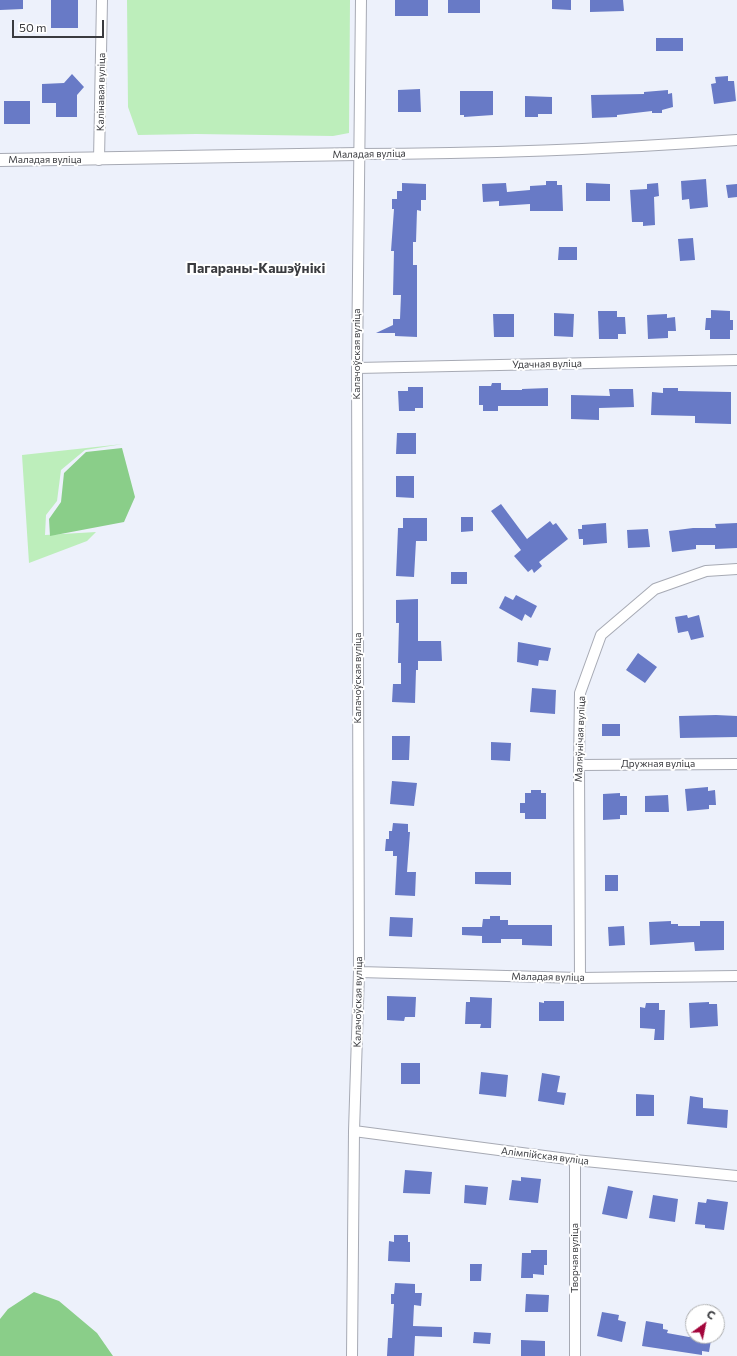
<!DOCTYPE html>
<meta charset="utf-8">
<style>
body{margin:0}
#map{position:relative;width:737px;height:1356px;overflow:hidden;background:#edf1fb;font-family:Commissioner,sans-serif}
canvas{display:block}
.north{position:absolute;left:685px;top:1304px;width:40px;height:40px;box-sizing:border-box;background:#fff;border:1px solid #b0b1b2;border-radius:50%;rotate:33deg;font-size:11px;font-weight:700;line-height:16px;text-align:center;color:#3a3b3f}
.north::after{content:'';display:block;margin:auto;width:14px;height:18px;background:#a3053b;clip-path:polygon(50% 0,100% 100%,50% 72%,0 100%)}
.scale{position:absolute;left:12px;top:20px;width:92px;height:18px;box-sizing:border-box;border:2px solid #3a3b3f;border-top:0;padding-left:5px;font-size:12px;line-height:14px;white-space:nowrap;color:#3a3b3f;-webkit-text-stroke:3px #fff;paint-order:stroke}
</style>
<div id="map">
<canvas width="737" height="1356"></canvas>
<div class="north">С</div>
<div class="scale">50 m</div>
</div>
<script>
const c = document.querySelector('canvas').getContext('2d');
c.lineJoin = 'round';
function fill(path, color) {
  c.fillStyle = color;
  c.fill(path, 'evenodd');
}
function trace(path, color, width, dash) {
  c.strokeStyle = color;
  c.lineWidth = width;
  c.lineCap = dash ? 'butt' : 'round';
  c.setLineDash(dash || []);
  c.stroke(path);
}
function label(font, color, halo, rows, align = 'center') {
  c.font = font + ' Commissioner,sans-serif';
  c.lineWidth = 4;
  c.setLineDash([]);
  c.textBaseline = 'middle';
  c.strokeStyle = halo;
  c.fillStyle = color;
  for (const [text, x, y, turn = 0] of rows) {
    c.save();
    c.translate(x, y);
    c.rotate((+turn || 0) * Math.PI / 180);
    c.textAlign = isNaN(turn) ? turn : align;
    if (halo) c.strokeText(text, 0, 0);
    c.fillText(text, 0, 0);
    c.restore();
  }
}
fill(new Path2D(`
 M127 0H350L349 133 333 136 196 134 138 135 128 107Z
 M123 444 85 450 61 470 57 501 46 515 45 535 96 532 87 541 29 563 22 455Z`), '#bdeebb');
fill(new Path2D(`
 M122 448 135 497 124 522 50 536 49 519 61 502 64 473 86 452Z
 M34 1292 59 1301 97 1333 113 1356H0V1319L8 1309Z`), '#8ace89');
fill(new Path2D(`
 M0 0H23V9L0 10Z
 M51 0H78V28H51Z
 M395 0H428V16H395Z
 M448 0H480V13H448Z
 M552 0H571V10L552 9Z
 M590 0H623L624 11 590 12Z
 M656 38H683V51H656Z
 M72 74 84 87 77 95V117H56V103H42V84L64 83Z
 M728 76V81H734L736 101 714 104 711 84 716 83 715 77Z
 M420 89 421 112H398V90Z
 M668 90V94L672 93 673 107 662 110V113H652V111L617 115V117L592 118 591 95 644 94V92Z
 M460 91H493V115L464 117V115H460Z
 M525 96 552 97V114H538V117H525Z
 M4 101H30V124H4Z
 M706 179 708 207 690 209 689 199 682 200 681 181Z
 M546 181H557V185H562L563 211H530V204L499 206V201L483 202 482 184 506 183 507 192 530 190V186L546 185Z
 M402 183 426 184V200H421V211L417 210 416 242H413V265H417V337L395 336V333H376L393 325V319H400L401 295H393L394 251H391L394 209H392V199H397V191H402Z
 M586 183 610 184V201H586Z
 M658 183 659 196 654 197 655 225 643 226V222H632L630 190 647 189V184Z
 M737 184V197L728 198 726 185Z
 M693 238 695 260 680 261 678 239Z
 M559 247H577V260H558Z
 M711 310 730 311V320H733V330H730V339H710V330H705L706 318H711Z
 M598 311H617V317H625L626 334H618V339H599Z
 M554 313 574 314 573 337 554 336Z
 M493 314H514V337H494Z
 M667 314V318L675 317 676 331H668V338L648 339 647 315Z
 M492 383H501V390H522V389L548 388V406H498V411H483V405H479V386H491Z
 M408 387H423V408H415V411H399L398 391H408Z
 M663 388H678V391L731 392V424L695 423V416L651 415 652 392 663 393Z
 M609 389H633L634 407 599 408V420L571 419V395L610 396Z
 M397 433H416V454H396Z
 M396 476H414V498L396 497Z
 M501 504 527 539 550 521 553 525 556 523 568 539 539 562 542 566 534 573 532 569 528 572 514 556 521 550 491 511Z
 M461 517H473V531L461 532Z
 M403 518H427V541H416L414 577 396 576 398 528H403Z
 M606 523 607 543 583 545V539H579L578 529H582V525Z
 M737 523V548L715 549V545H696V549L672 552 669 531 693 528H716L715 524Z
 M648 529 650 547 628 548 627 530Z
 M451 572H467V584H451Z
 M516 595 537 606 531 618 525 614 522 621 499 608 505 596 513 600Z
 M418 599V641H441L442 661H418V670H416L415 703 392 702 393 684H401V663H398L399 623H396V600Z
 M687 615 688 618 699 615 704 637 691 640 688 631 678 633 675 617Z
 M518 642 551 648 548 661 539 660 538 666 517 662Z
 M638 653 657 667 645 683 626 670Z
 M532 688 556 690 555 714 530 712Z
 M716 715 737 716V737L680 738 679 716Z
 M602 724H620V736H602Z
 M392 736H410L409 760H392Z
 M491 742 511 743 510 761 491 760Z
 M392 781 417 783 414 806 390 804Z
 M708 787V791L715 790 716 805H709V809L687 811 685 789Z
 M531 790H541V793H546V819H525V813H520V803H525V793H531Z
 M620 793V796H627V815H620V819L603 820V794Z
 M668 795 669 812H645V796Z
 M393 823 408 824V832H410L407 872H416L415 896 395 895 397 856H393V851H385L386 839H389V831H392Z
 M475 872H511V885L475 884Z
 M605 875H618V891H605Z
 M490 916H500V920H508V925H552V946L522 945V939H501V943H482V936L462 935V927H482L483 919H490Z
 M390 917 413 918 412 937 389 936Z
 M671 921V924H678V926H700V921H724V950L695 951 694 942 650 945 649 922Z
 M624 926 625 945 609 946 608 927Z
 M387 996 416 997 415 1017H405L404 1021 387 1020Z
 M470 997 492 998 491 1028H480L481 1024H465L466 1002H470Z
 M544 1001H564V1021H539V1002L544 1003Z
 M709 1002V1004H717L718 1026 690 1028 689 1003Z
 M646 1003H659V1010H665L664 1040H654L655 1029 640 1028V1007L645 1008Z
 M401 1063H420V1084H401Z
 M481 1072 508 1075 506 1097 479 1094Z
 M542 1073 560 1076 557 1092 566 1093 564 1105 538 1101Z
 M636 1094 654 1095V1116H636Z
 M690 1096 703 1098V1108L728 1110 727 1128 687 1124Z
 M405 1170 432 1172 430 1194 403 1193Z
 M521 1177 541 1179 538 1203 509 1200 512 1180 521 1181Z
 M465 1185 488 1187 486 1205 464 1203Z
 M608 1186 633 1191 627 1219 602 1214Z
 M653 1195 678 1199 675 1222 649 1218Z
 M707 1199 728 1202 724 1230 705 1228V1225L695 1224 698 1202 706 1203Z
 M394 1235H408V1242H410V1262L388 1261 389 1241 394 1242Z
 M531 1250H547V1265H544V1275L533 1274V1278H521L522 1253H531Z
 M470 1264H482L481 1281H470Z
 M395 1283 415 1284V1293H422L421 1306 414 1305 413 1326 442 1327V1337L415 1336 414 1356H387L388 1338H392L394 1304H391V1294H394Z
 M526 1294 549 1295 548 1312H525Z
 M602 1312 619 1315 618 1320 626 1322 622 1342 597 1336Z
 M646 1321 663 1324V1329L668 1330 667 1333 689 1337 701 1336 700 1338 711 1340 709 1352 702 1351V1355L642 1346Z
 M474 1332 491 1333 490 1344 473 1343Z
 M521 1340 545 1341V1356H521Z`), '#687ac6');
const minor = new Path2D(`
 M358 154C485 154 611 149 737 140
 M99 160 102 0
 M357 368 737 360
 M579 765 737 764
 M359 972 580 978 737 976
 M580 978 579 765 580 693 601 635 655 589 706 571 737 569
 M354 1131 575 1160 737 1176
 M575 1160V1356
 M352 1356 354 1131 359 972 357 368 361 0`);
const tertiary = new Path2D(`
 M0 160 358 154`);
trace(minor, '#a7aab4', 12);
trace(tertiary, '#a7aab4', 14);
trace(minor, '#fff', 10);
trace(tertiary, '#fff', 12);
label('10px', '#3a3b3f', '#fff', [
 ["Калінавая вуліца",101,92,-89],
 ["Маладая вуліца",369,154,-1],
 ["Маладая вуліца",45,160],
 ["Калачоўская вуліца",357,354,-90],
 ["Удачная вуліца",547,364,-1],
 ["Калачоўская вуліца",358,678,-90],
 ["Маляўнічая вуліца",580,739,-88],
 ["Дружная вуліца",658,764],
 ["Маладая вуліца",548,977,1],
 ["Калачоўская вуліца",358,1002,-89],
 ["Алімпійская вуліца",545,1156,7],
 ["Творчая вуліца",575,1258,-90]
]);
label('bold 14px', '#3a3b3f', '#fff', [
 ["Пагараны-Кашэўнікі",256,268]
]);
</script>
